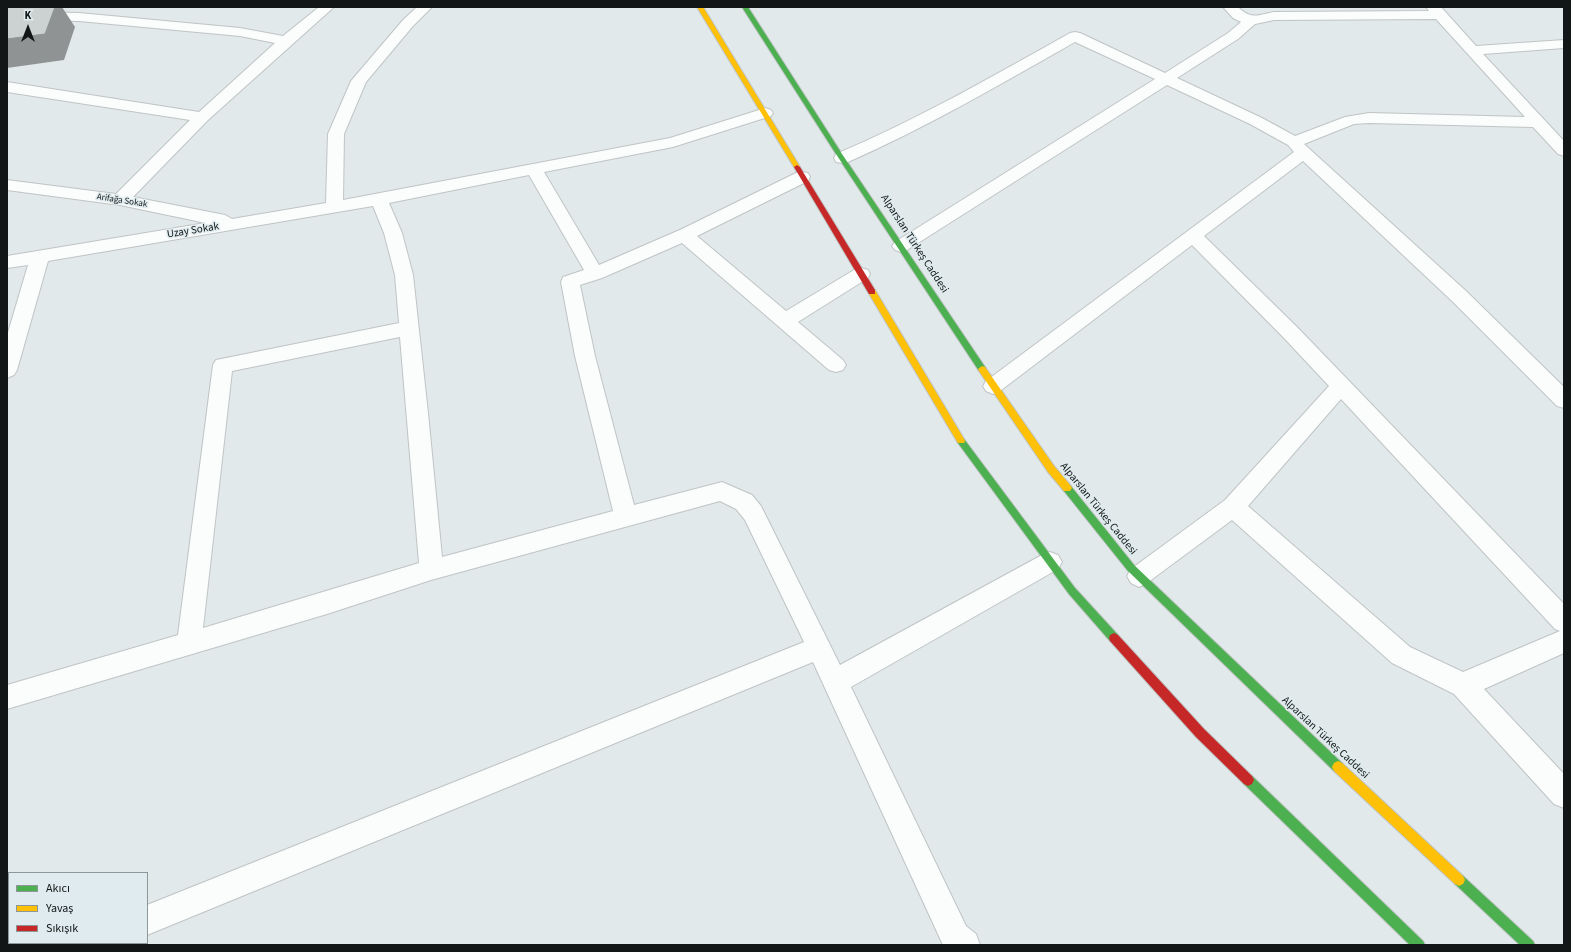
<!DOCTYPE html>
<meta charset="utf-8">
<style>
body{margin:0}
#map{position:relative;width:1571px;height:952px;overflow:hidden;background:#e2e9ea;font-family:"Source Sans 3",sans-serif}
canvas{display:block}
.frame{position:absolute;inset:0;border:8px solid #121617;pointer-events:none}
.legend{position:absolute;left:8px;top:872px;width:140px;height:72px;box-sizing:border-box;background:#dfebee;border:1px solid #8d9698;margin:0;padding:5px 7px;list-style:none;font-size:12px;color:#121617}
.legend li{display:flex;align-items:center;gap:8px;height:20px}
.legend b{width:20px;border:1px solid #8d9698}
.north{position:absolute;left:8px;top:8px;width:40px;height:40px;-webkit-text-stroke:3px #dfebee;paint-order:stroke;rotate:0deg;font-size:11px;font-weight:700;line-height:16px;text-align:center;color:#121617}
.north::after{content:'';display:block;margin:auto;width:14px;height:18px;background:#121617;clip-path:polygon(50% 0,100% 100%,50% 72%,0 100%)}
</style>
<div id="map">
<canvas width="1571" height="952"></canvas>
<div class="frame"></div>
<ul class="legend">
<li><b style="height:5px;background:#4caf50"></b>Akıcı</li>
<li><b style="height:5px;background:#ffc107"></b>Yavaş</li>
<li><b style="height:5px;background:#c62828"></b>Sıkışık</li>
</ul>
<div class="north">K</div>
</div>
<script>
const c = document.querySelector('canvas').getContext('2d');
c.lineJoin = 'round';
function trace(path, color, width, dash) {
  c.strokeStyle = color;
  c.lineWidth = width;
  c.lineCap = dash ? 'butt' : 'round';
  c.setLineDash(dash || []);
  c.stroke(path);
}
function fill(path, color) {
  c.fillStyle = color;
  c.fill(path, 'evenodd');
}
function label(font, color, halo, rows, align = 'center') {
  c.font = font + ' "Source Sans 3",sans-serif';
  c.lineWidth = 3;
  c.setLineDash([]);
  c.textBaseline = 'middle';
  c.strokeStyle = halo;
  c.fillStyle = color;
  for (const [text, x, y, turn = 0] of rows) {
    c.save();
    c.translate(x, y);
    c.rotate((+turn || 0) * Math.PI / 180);
    c.textAlign = isNaN(turn) ? turn : align;
    if (halo) c.strokeText(text, 0, 0);
    c.fillText(text, 0, 0);
    c.restore();
  }
}
const street = new Path2D(`
 M319 7H334L208 120 133 197 225 215 232 219 326 203 328 134 351 81 403 20 417 7H432L413 26 366 82 344 134 343 200 670 138 759 110 765 108 771 110 773 113 771 116 673 147 544 172 599 265 682 229 796 173 802 172 808 173 810 177 808 181 697 236 786 311 854 270 861 268 868 270 870 274 868 278 798 322 843 360 846 365 843 370 836 372 829 370 682 243 602 278 580 285 595 356 634 505 722 482 752 495 761 506 840 665 1042 555 1050 552 1058 555 1062 562 1058 569 851 687 966 926 976 934 980 945H943L813 662 147 935V905L804 642 745 520 736 509 720 501 431 580 327 614 7 709V685L178 635 213 365 216 360 399 323 395 275 384 233 373 206 48 261 17 370 14 375 7 378V336L28 265 7 268V256L206 223 120 205 7 190V180L116 194 190 120 7 92V82L199 112 275 43 240 36 79 21 28 20 12 32 7 33V22L20 13 25 12 79 13 240 28 283 36ZM529 175 584 270 563 277 561 282 575 356 613 511 442 557 428 413 413 275 402 233 389 203ZM400 337 419 563 203 628 232 371Z
 M1223 7H1238C1251 20 1258 15 1274 12L1429 11 1426 7H1441L1476 46 1564 40V48L1483 54 1564 141V156L1558 154 1533 127 1369 123 1354 124 1304 144 1466 291 1564 387V408L1557 406 1452 301 1303 161 1204 236 1297 327 1564 604V653L1484 689 1564 774V808L1554 804 1454 694 1392 663 1232 520 1147 583 1139 587 1131 583 1127 576 1131 569 1225 500 1329 386 1283 337 1192 245 1000 391 993 394 986 391 983 386 986 381 1294 152 1288 145 1250 124 1167 85 907 250 901 252 895 250 892 246 895 242 1155 79 1075 42C1001 84 927 127 848 162L842 163 836 162 834 158 836 154C917 120 993 76 1070 33L1075 32 1080 33 1165 73 1228 33 1241 22 1233 18ZM1436 19 1525 117 1369 113 1345 117 1295 136 1262 118 1177 78 1238 39 1255 24 1274 20ZM1341 399 1555 629 1560 631 1463 672 1410 647 1248 506Z
 M69 943H103L102 945H68Z`);
const fast = new Path2D(`
 M742 7H748L842 154 985 367 986 369 985 371H979L836 154Z
 M961 438 964 439 1075 588 1118 635 1119 638 1118 641 1114 643 1110 641 1069 594 958 443 957 441 958 439Z
 M1067 484 1070 485 1134 565 1342 763 1344 767 1342 771 1338 773 1334 771 1128 571 1064 491 1062 488 1064 485Z
 M1248 774 1252 776 1423 941 1425 945H1410L1244 784 1242 780 1244 776Z
 M1459 874 1463 876 1533 941 1535 945H1520L1455 884 1453 880 1455 876Z`);
const slow = new Path2D(`
 M697 7H703L800 167 799 168H795L794 167Z
 M872 289 875 290 964 439 965 441 964 443H958L868 292Z
 M982 366 985 367 1054 466 1070 485 1072 488 1070 491H1064L1048 472 979 371 978 369Z
 M1338 761 1342 763 1463 876 1465 880 1463 884 1459 886 1455 884 1334 771 1332 767 1334 763Z`);
const jam = new Path2D(`
 M797 165 800 167 875 290V294H869L794 167Z
 M1114 633 1118 635 1204 729 1252 776 1254 780 1252 784 1248 786 1244 784 1196 737 1110 641 1109 638 1110 635Z`);
trace(street, '#bfc4c4', 2);
trace(fast, '#bfc4c4', 2);
trace(slow, '#bfc4c4', 2);
trace(jam, '#bfc4c4', 2);
fill(street, '#fbfcfc');
fill(fast, '#4caf50');
fill(slow, '#ffc107');
fill(jam, '#c62828');
fill(new Path2D(`
 M55 7H62L75 27 64 60 7 68V39Z`), '#8f9393');
const building = new Path2D(`
 M7 7H55L45 34 7 39Z`);
fill(building, '#ccd2d2');
trace(building, '#8f9393', 1);
label('9px', '#121617', '#dfebee', [
 ["Arifağa Sokak",122,201,9]
]);
label('11px', '#121617', '#dfebee', [
 ["Uzay Sokak",193,231,-9],
 ["Alparslan Türkeş Caddesi",914,244,57],
 ["Alparslan Türkeş Caddesi",1098,509,51],
 ["Alparslan Türkeş Caddesi",1325,738,43]
]);
</script>
